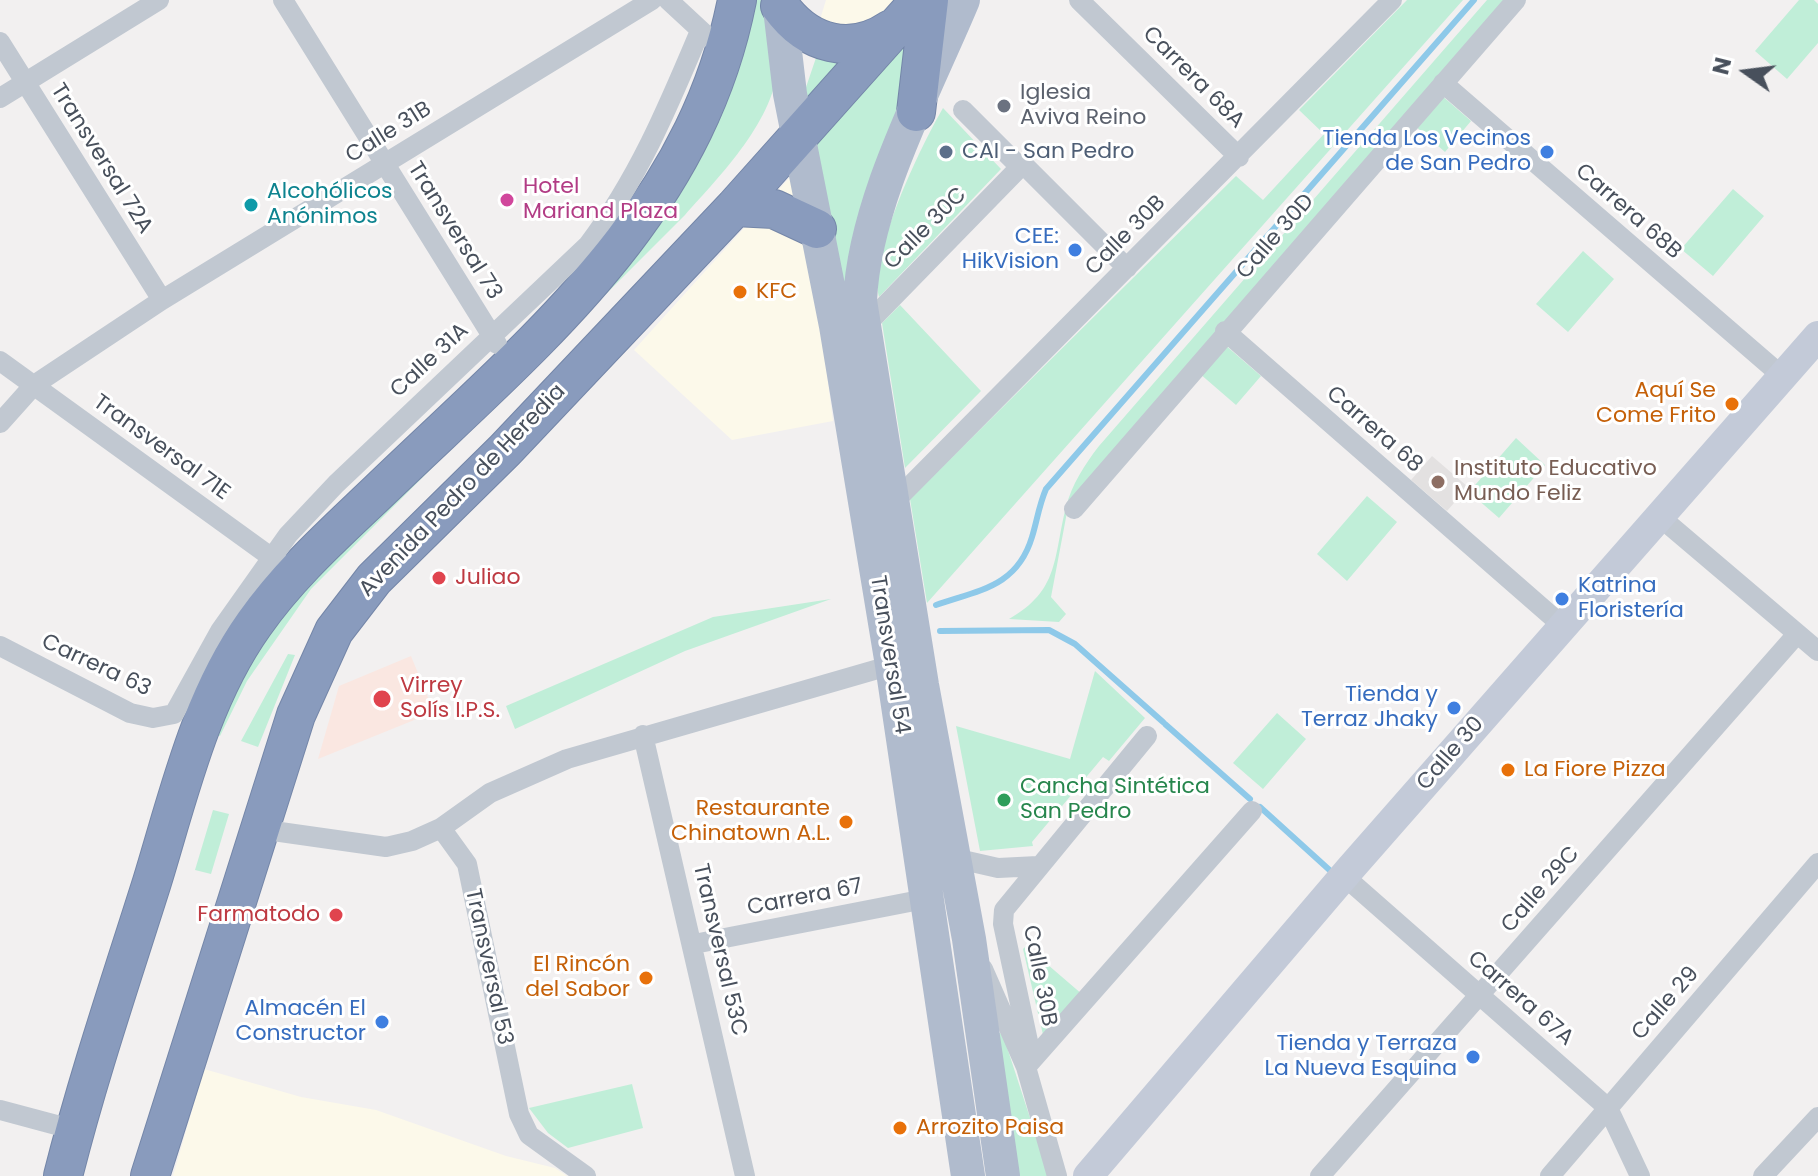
<!DOCTYPE html>
<meta charset="utf-8">
<style>
body{margin:0}
#map{position:relative;width:1818px;height:1176px;overflow:hidden;background:#f2f0f0;font-family:Poppins,sans-serif}
canvas{display:block}
.north{position:absolute;left:1706px;top:32px;width:80px;height:80px;-webkit-text-stroke:6px #fff;paint-order:stroke;rotate:284deg;font-size:22px;font-weight:700;line-height:32px;text-align:center;color:#48505c}
.north::after{content:'';display:block;margin:auto;width:28px;height:36px;background:#48505c;clip-path:polygon(50% 0,100% 100%,50% 72%,0 100%)}
</style>
<div id="map">
<canvas width="1818" height="1176"></canvas>
<div class="north">N</div>
</div>
<script>
const c = document.querySelector('canvas').getContext('2d');
c.lineJoin = 'round';
function fill(path, color) {
  c.fillStyle = color;
  c.fill(path, 'evenodd');
}
function trace(path, color, width, dash) {
  c.strokeStyle = color;
  c.lineWidth = width;
  c.lineCap = dash ? 'butt' : 'round';
  c.setLineDash(dash || []);
  c.stroke(path);
}
function label(font, color, halo, rows, align = 'center') {
  c.font = font + ' Poppins,sans-serif';
  c.lineWidth = 6;
  c.setLineDash([]);
  c.textBaseline = 'middle';
  c.strokeStyle = halo;
  c.fillStyle = color;
  for (const [text, x, y, turn = 0] of rows) {
    c.save();
    c.translate(x, y);
    c.rotate((+turn || 0) * Math.PI / 180);
    c.textAlign = isNaN(turn) ? turn : align;
    if (halo) c.strokeText(text, 0, 0);
    c.fillText(text, 0, 0);
    c.restore();
  }
}
fill(new Path2D(`
 M826 0H901L872 30 818 26Z
 M800 166 833 421 732 440 634 350Z
 M204 1069 301 1097 376 1110 506 1156 555 1168 567 1176H173Z`), '#fcf9ea');
fill(new Path2D(`
 M1432 456 1468 487 1447 511 1411 480Z`), '#e3e1e1');
fill(new Path2D(`
 M411 656 434 712 318 759 339 686Z`), '#fae7e1');
fill(new Path2D(`
 M748 0H773C775 20 779 42 778 62 777 118 720 176 685 215L311 589 247 681 220 736 212 733 266 626 580 310Z
 M1407 0H1463L927 603 910 499 1236 176 1263 200 1324 134 1299 110Z
 M1487 0H1508L1068 507 1051 597 1066 614 1059 622 1009 619C1060 590 1053 558 1066 507 1072 484 1085 464 1099 446Z
 M1799 0H1814L1818 4V43L1787 79 1755 51Z
 M916 19 919 34 849 315 811 142Z
 M819 49 860 59 811 117 803 96Z
 M1440 94 1471 121 1445 152 1414 125Z
 M943 108 1001 169 879 297C869 253 920 148 943 108Z
 M1733 189 1764 216 1713 276 1681 249Z
 M1583 251 1614 279 1568 332 1536 304Z
 M900 305 981 391 905 468 882 323Z
 M1224 344 1261 376 1236 405 1199 373Z
 M1516 438 1545 465 1499 518 1469 492Z
 M1367 496 1397 522 1347 581 1317 554Z
 M831 599 685 651 515 729 506 706 713 617Z
 M288 654 295 655 258 747 241 741Z
 M1095 671 1145 718 1109 761 1103 757 1032 842 1033 846 980 851 956 726 1070 759Z
 M1277 713 1306 739 1263 789 1233 763Z
 M213 810 229 814 211 874 195 870Z
 M1026 946 1083 995 1044 1039 1023 949Z
 M996 1031 1003 1035 1049 1176H1018Z
 M632 1084 643 1128 568 1148 548 1133 529 1108Z`), '#c0eed8');
trace(new Path2D(`
 M936 605C979 590 1017 587 1032 537 1037 521 1039 505 1046 489L1474 0
 M940 631 1049 630 1075 644 1163 722
 M1165 724 1250 799
 M1260 807 1335 875`), '#8ec9e9', 6);
const highway = new Path2D(`
 M780 6C808 45 851 56 891 29
 M916 112 929 0
 M735 207 774 209 817 229
 M63 1176C88 1077 121 980 152 882 179 794 200 700 254 624 289 574 334 534 378 492 529 346 694 218 737 0
 M150 1176 296 715 334 631 374 579 505 450 735 207 920 0`);
trace(highway, '#7486a8', 40);
trace(new Path2D(`
 M283 0 497 344
 M668 0 708 37
 M1079 0 1239 157
 M0 42 162 300
 M1443 83 1782 376
 M0 98 159 0
 M963 110 1020 167
 M863 328 1023 164 1127 268
 M1225 331 1564 627
 M0 361 282 565
 M0 423 34 385 162 300 652 0
 M892 504 1392 0
 M1074 509 1516 0
 M1660 517 1818 651
 M0 646 130 713 153 718 174 714 220 631 288 535 336 484 588 245C638 179 668 107 700 31
 M643 735 745 1176
 M441 828 467 864 519 1114 529 1135 586 1176
 M259 829 386 847 412 841 441 828 490 793 567 759 892 665
 M954 858 998 868 1038 866
 M1344 876 1608 1108 1640 1176
 M694 944 925 899
 M983 969 1026 1067 1057 1176
 M1032 1060 1003 924 1004 910 1147 736
 M1027 1066 1252 811
 M0 1110 75 1130
 M1320 1176 1797 634
 M1550 1176 1818 863
 M1763 1176 1818 1117`), '#c1c8d1', 20);
trace(new Path2D(`
 M1088 1176 1350 869 1818 336`), '#c3cad8', 30);
trace(new Path2D(`
 M779 0 790 94 836 326 892 665 968 1176
 M963 0C925 91 864 203 860 301L922 685 969 939 1003 1176`), '#b0bbcd', 34);
trace(highway, '#899bbd', 38);
for (const [x, y, r, color] of [
 [1004,106,8,"#6b7280"],
 [946,152,8,"#5c6f8a"],
 [1547,152,8,"#3f7fe0"],
 [507,200,8,"#d1479c"],
 [251,205,8,"#0f9aa8"],
 [1075,250,8,"#3f7fe0"],
 [740,292,8,"#e8710a"],
 [1732,404,8,"#e8710a"],
 [1438,482,8,"#8d6e63"],
 [439,578,8,"#e0444e"],
 [1562,599,8,"#3f7fe0"],
 [382,699,10,"#e0444e"],
 [1454,708,8,"#3f7fe0"],
 [1508,770,8,"#e8710a"],
 [1004,800,8,"#2e9e5b"],
 [846,822,8,"#e8710a"],
 [336,915,8,"#e0444e"],
 [646,978,8,"#e8710a"],
 [382,1022,8,"#3f7fe0"],
 [1473,1057,8,"#3f7fe0"],
 [900,1128,8,"#e8710a"]
]) {
  const dot = new Path2D();
  dot.arc(x, y, r, 0, 2 * Math.PI);
  c.fillStyle = color;
  c.fill(dot);
  trace(dot, '#fff', 3);
}
label('22px', '#48505c', '#fff', [
 ["Carrera 68A",1193,78,45],
 ["Calle 31B",389,133,-32],
 ["Transversal 72A",101,159,58],
 ["Carrera 68B",1628,212,41],
 ["Calle 30C",926,229,-45],
 ["Transversal 73",454,231,58],
 ["Calle 30B",1126,236,-45],
 ["Calle 30D",1276,237,-49],
 ["Calle 31A",430,361,-43],
 ["Carrera 68",1374,430,41],
 ["Transversal 71E",161,448,36],
 ["Avenida Pedro de Heredia",463,491,-46],
 ["Transversal 54",889,655,81],
 ["Carrera 63",96,666,25],
 ["Calle 30",1451,754,-49],
 ["Calle 29C",1541,890,-49],
 ["Carrera 67",805,898,-11],
 ["Transversal 53C",719,950,77],
 ["Transversal 53",488,967,78],
 ["Calle 30B",1039,976,79],
 ["Carrera 67A",1520,999,41],
 ["Calle 29",1666,1004,-49]
]);
label('22px', '#5b616d', '#fff', [
 ["Iglesia",1020,93],
 ["Aviva Reino",1020,118]
], 'left');
label('22px', '#366cbe', '#fff', [
 ["Tienda Los Vecinos",1531,139],
 ["de San Pedro",1531,164],
 ["CEE:",1059,237],
 ["HikVision",1059,262],
 ["Katrina",1578,586,"left"],
 ["Floristería",1578,611,"left"],
 ["Tienda y",1438,695],
 ["Terraz Jhaky",1438,720],
 ["Almacén El",366,1009],
 ["Constructor",366,1034],
 ["Tienda y Terraza",1457,1044],
 ["La Nueva Esquina",1457,1069]
], 'right');
label('22px', '#4e5e75', '#fff', [
 ["CAI - San Pedro",962,152]
], 'left');
label('22px', '#b23c85', '#fff', [
 ["Hotel",523,187],
 ["Mariand Plaza",523,212]
], 'left');
label('22px', '#0d838f', '#fff', [
 ["Alcohólicos",267,192],
 ["Anónimos",267,217]
], 'left');
label('22px', '#c56008', '#fff', [
 ["KFC",756,292],
 ["Aquí Se",1716,391,"right"],
 ["Come Frito",1716,416,"right"],
 ["La Fiore Pizza",1524,770],
 ["Restaurante",830,809,"right"],
 ["Chinatown A.L.",830,834,"right"],
 ["El Rincón",630,965,"right"],
 ["del Sabor",630,990,"right"],
 ["Arrozito Paisa",916,1128]
], 'left');
label('22px', '#785e54', '#fff', [
 ["Instituto Educativo",1454,469],
 ["Mundo Feliz",1454,494]
], 'left');
label('22px', '#be3a42', '#fff', [
 ["Juliao",455,578],
 ["Virrey",400,686],
 ["Solís I.P.S.",400,711],
 ["Farmatodo",320,915,"right"]
], 'left');
label('22px', '#27864d', '#fff', [
 ["Cancha Sintética",1020,787],
 ["San Pedro",1020,812]
], 'left');
</script>
